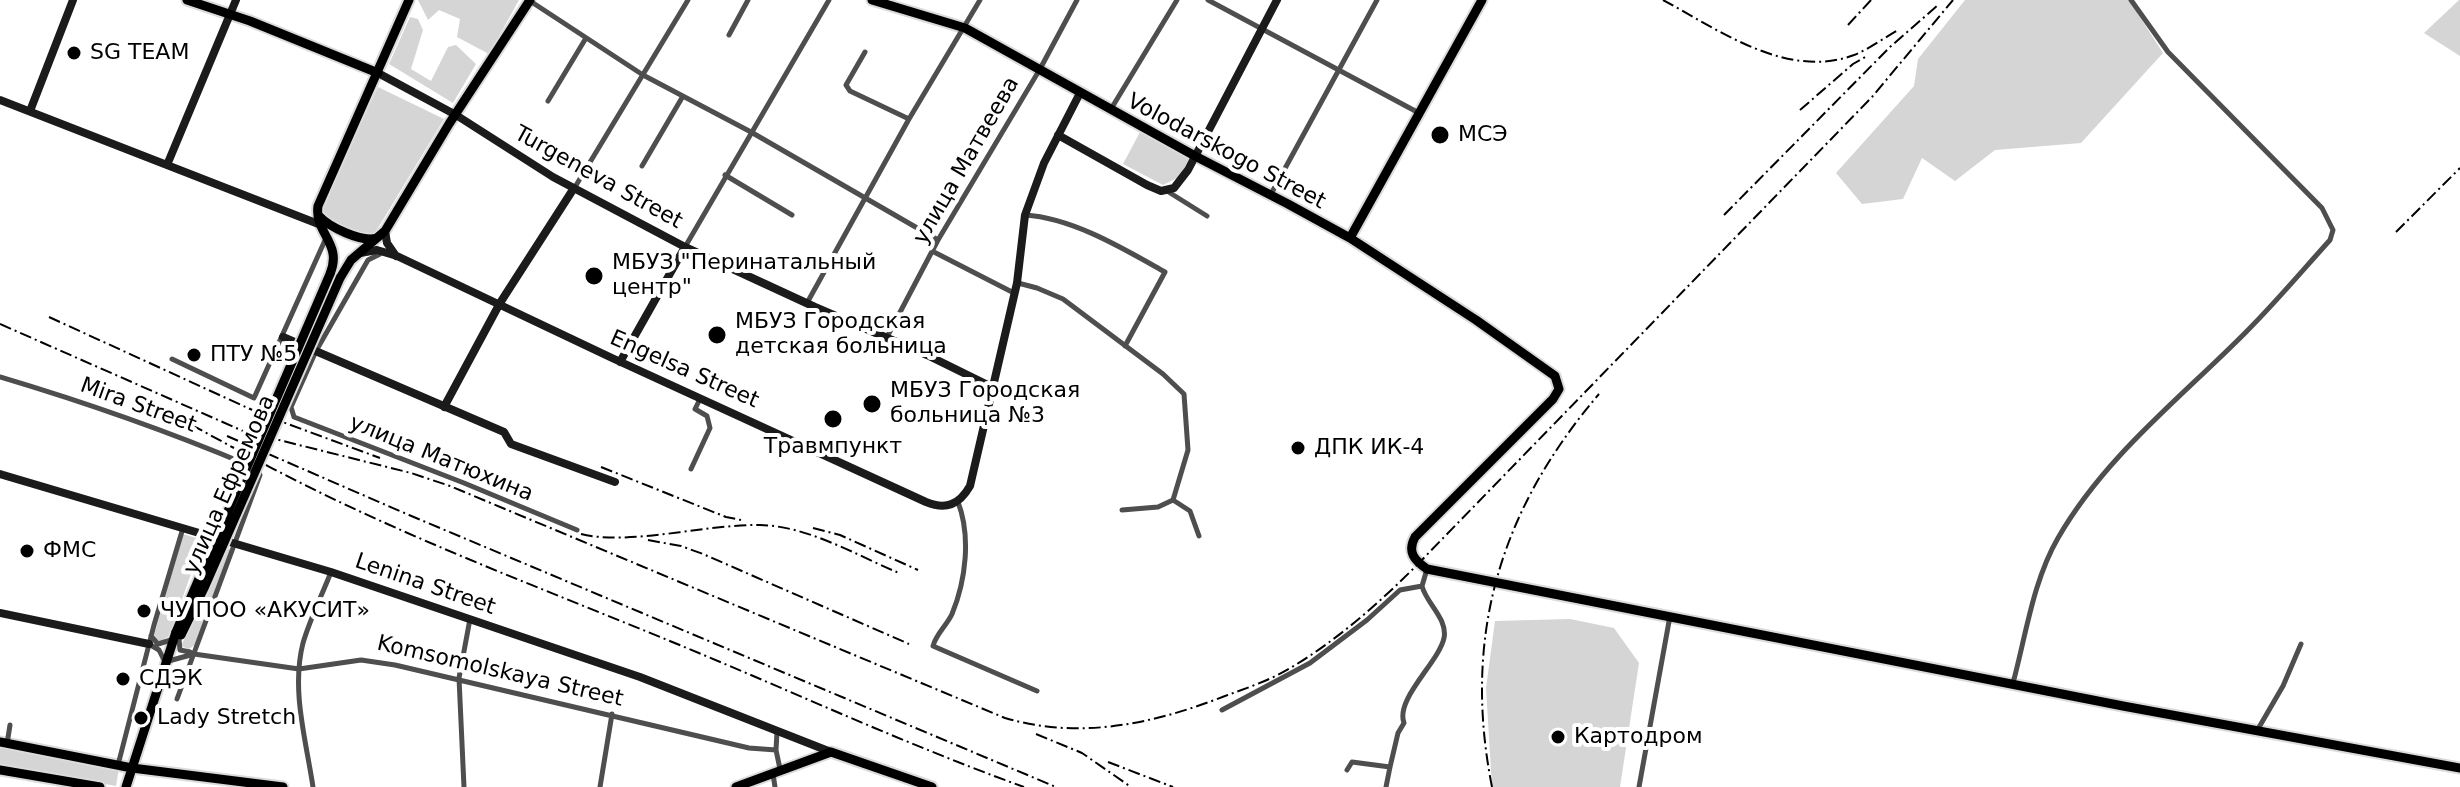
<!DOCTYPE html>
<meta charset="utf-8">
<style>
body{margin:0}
canvas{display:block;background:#fff}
</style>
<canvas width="2460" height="787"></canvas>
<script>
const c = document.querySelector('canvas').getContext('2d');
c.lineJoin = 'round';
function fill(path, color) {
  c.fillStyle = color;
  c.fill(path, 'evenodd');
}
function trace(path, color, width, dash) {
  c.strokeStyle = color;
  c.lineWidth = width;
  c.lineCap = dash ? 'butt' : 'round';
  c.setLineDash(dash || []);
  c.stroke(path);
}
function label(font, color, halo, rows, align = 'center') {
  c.font = font + ' "DejaVu Sans",sans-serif';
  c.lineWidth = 8;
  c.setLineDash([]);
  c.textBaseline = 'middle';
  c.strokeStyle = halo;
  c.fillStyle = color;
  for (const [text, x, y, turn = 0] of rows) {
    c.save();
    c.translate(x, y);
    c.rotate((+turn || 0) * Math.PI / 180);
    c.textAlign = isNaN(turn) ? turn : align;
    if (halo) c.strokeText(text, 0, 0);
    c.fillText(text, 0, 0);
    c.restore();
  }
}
fill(new Path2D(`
 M418 0H519L489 54 457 37 460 19 439 10 428 20Z
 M1965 0H2129L2163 53 2081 143 1995 150 1955 181 1922 158 1903 199 1862 204 1836 173 1914 86 1918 59Z
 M2459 0H2460V56L2424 33Z
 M410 17 418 19 423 30 411 69 431 81 448 47 456 45 476 64 453 103 389 64Z
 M378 87 444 119 378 228 374 233 364 237 323 218 321 208Z
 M1140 132 1190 158 1179 177 1163 185 1123 164Z
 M183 534 203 540 169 636 160 642 154 635Z
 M225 548 230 549 228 556 195 645 189 649 183 647 182 644Z
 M1570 619 1614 628 1639 663 1620 787H1492L1486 688 1495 621Z
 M0 744 119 768 116 786 0 765Z`), '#d5d5d5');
const primary = new Path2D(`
 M187 0 250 21 378 73
 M872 0 965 28 1195 156 1288 204 1350 238 1476 320 1555 376 1559 389 1553 399 1415 537C1407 552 1414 560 1427 569L2123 706 2460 768
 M319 216C329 227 362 243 377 238
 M1350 238 1482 0
 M330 274C343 243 314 233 318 206L409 0
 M340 278 351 260 385 231 449 124 530 0
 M0 742 132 768 283 787
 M0 770 100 787
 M126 787 176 632
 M736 787 831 752 932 787`);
trace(primary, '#dbdbdb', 13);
trace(new Path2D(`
 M1208 0 1419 113
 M530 1 643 75 751 132 938 240
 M729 35 748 0
 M865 52 846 85 850 91 909 119
 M548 101 586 38
 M1111 109 1177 0
 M642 166 683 96
 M725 175 792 215
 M575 187 688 0
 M1167 191 1207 216
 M1271 194 1377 0
 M1025 215C1073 218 1124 249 1165 272L1125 346
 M685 247 829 0
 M932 251 1012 292
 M380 254 368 260 316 351 291 407 294 417 464 483 577 530
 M1018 283 1037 288 1063 299 1163 374 1184 394 1188 450 1173 500 1158 507 1122 510
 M807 303 909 119 980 0
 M887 337 938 240 1040 69 1077 0
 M172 359 254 398 326 238
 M0 377C84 402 167 431 248 465
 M691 469 710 428 707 416 695 409 700 399
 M1173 500 1190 511 1199 536
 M958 502C971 536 966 580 952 614 947 625 936 634 933 646L1037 691
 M1422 586 1427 569
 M151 636 158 644 171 640
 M179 639 180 650 190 652
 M149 644 159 650 165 662 194 654 299 669 361 660 395 665 749 748 776 750 777 732
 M2013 683C2026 635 2033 581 2058 538 2105 456 2182 397 2247 331 2276 302 2302 271 2330 240L2333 230 2322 208 2168 52 2131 0
 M177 699 260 475 257 469
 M1222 710 1310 663 1367 620 1400 590 1422 586
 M2258 729 2283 686 2301 644
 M7 744 10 725
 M776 750 780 769
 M118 765 154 625 183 528
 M1347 770 1352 762 1390 767 1398 733 1404 723C1395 699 1439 662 1444 638 1448 619 1426 603 1422 586
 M773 774 775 787
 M313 787C306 740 291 690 303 643 310 619 322 595 331 572
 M464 787 459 678 470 619
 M600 787 612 714
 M1386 787 1390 767
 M1639 787 1670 616`), '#4e4e4e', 5);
trace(new Path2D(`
 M378 73 456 115 553 177 685 247 815 307 927 355 994 388
 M0 100 321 225
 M30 111 73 0
 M1058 135 1147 185 1161 191 1174 188 1188 170 1277 0
 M167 165 236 0
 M385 231 387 243 396 256
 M360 253 377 250 397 256 612 358 926 502C946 510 959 505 970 486L1017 283 1025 215 1044 163 1080 93
 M283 337 504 432 511 444 615 482
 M620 362 685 247
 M444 407 500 303 574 188
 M0 474 331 572 640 677 831 752
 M0 613 149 644`), '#1b1b1b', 8);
trace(primary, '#000', 9);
trace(new Path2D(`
 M1663 0C1719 30 1787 80 1854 55 1869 49 1884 38 1898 30
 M1848 25 1871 0
 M1800 110 1853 64 1867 56
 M1724 215 1890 47 1937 6
 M2396 232 2460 168
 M49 317 261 414 380 458
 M0 324 243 431 411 473 450 486 1005 718C1080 740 1153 724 1225 696 1247 688 1271 680 1292 667 1337 640 1377 605 1415 567L1872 97 1953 0
 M153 404 234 448
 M227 436 409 515 1056 787
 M266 465C394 533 531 584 665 639 785 688 902 743 1024 787
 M601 467 726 517 741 520
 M813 528 840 535 918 570
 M581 534C630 546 706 524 760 525 808 526 856 555 899 573
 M648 540 681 546 703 554 909 644
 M1036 734 1082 753 1131 787
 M1108 762 1173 787
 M1492 787C1462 636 1500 510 1599 394`), '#000', 2, [12, 4, 2, 4]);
const primaryBridge = new Path2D(`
 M176 632 330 274
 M181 635 205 586 340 278`);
trace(primaryBridge, '#dbdbdb', 13, []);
trace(primaryBridge, '#000', 9);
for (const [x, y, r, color] of [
 [74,53,8,"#000"],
 [1440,135,10,"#000"],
 [594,276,10,"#000"],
 [717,335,10,"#000"],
 [194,355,8,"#000"],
 [872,404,10,"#000"],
 [833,419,10,"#000"],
 [1298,448,8,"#000"],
 [27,551,8,"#000"],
 [144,611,8,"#000"],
 [123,679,8,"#000"],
 [141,718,8,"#000"],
 [1558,737,8,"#000"]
]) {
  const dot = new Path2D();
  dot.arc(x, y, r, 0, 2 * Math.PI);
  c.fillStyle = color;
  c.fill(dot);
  trace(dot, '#fff', 3);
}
label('22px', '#000', '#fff', [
 ["SG TEAM",90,53],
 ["МСЭ",1458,135],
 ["МБУЗ \"Перинатальный",612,263],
 ["центр\"",612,288],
 ["МБУЗ Городская",735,322],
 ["детская больница",735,347],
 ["ПТУ №5",210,355],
 ["МБУЗ Городская",890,391],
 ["больница №3",890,416],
 ["Травмпункт",833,447,"center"],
 ["ДПК ИК-4",1314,448],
 ["ФМС",43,551],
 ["ЧУ ПОО «АКУСИТ»",160,611],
 ["СДЭК",139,679],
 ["Lady Stretch",157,718],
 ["Картодром",1574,737]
], 'left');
label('22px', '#000', '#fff', [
 ["Volodarskogo Street",1226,152,28],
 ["улица Матвеева",967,161,-60],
 ["Turgeneva Street",598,178,29],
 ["Engelsa Street",684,370,24],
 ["Mira Street",138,406,20],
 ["улица Матюхина",441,459,22],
 ["улица Ефремова",230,485,-66],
 ["Lenina Street",425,585,19],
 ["Komsomolskaya Street",500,672,13]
]);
</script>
